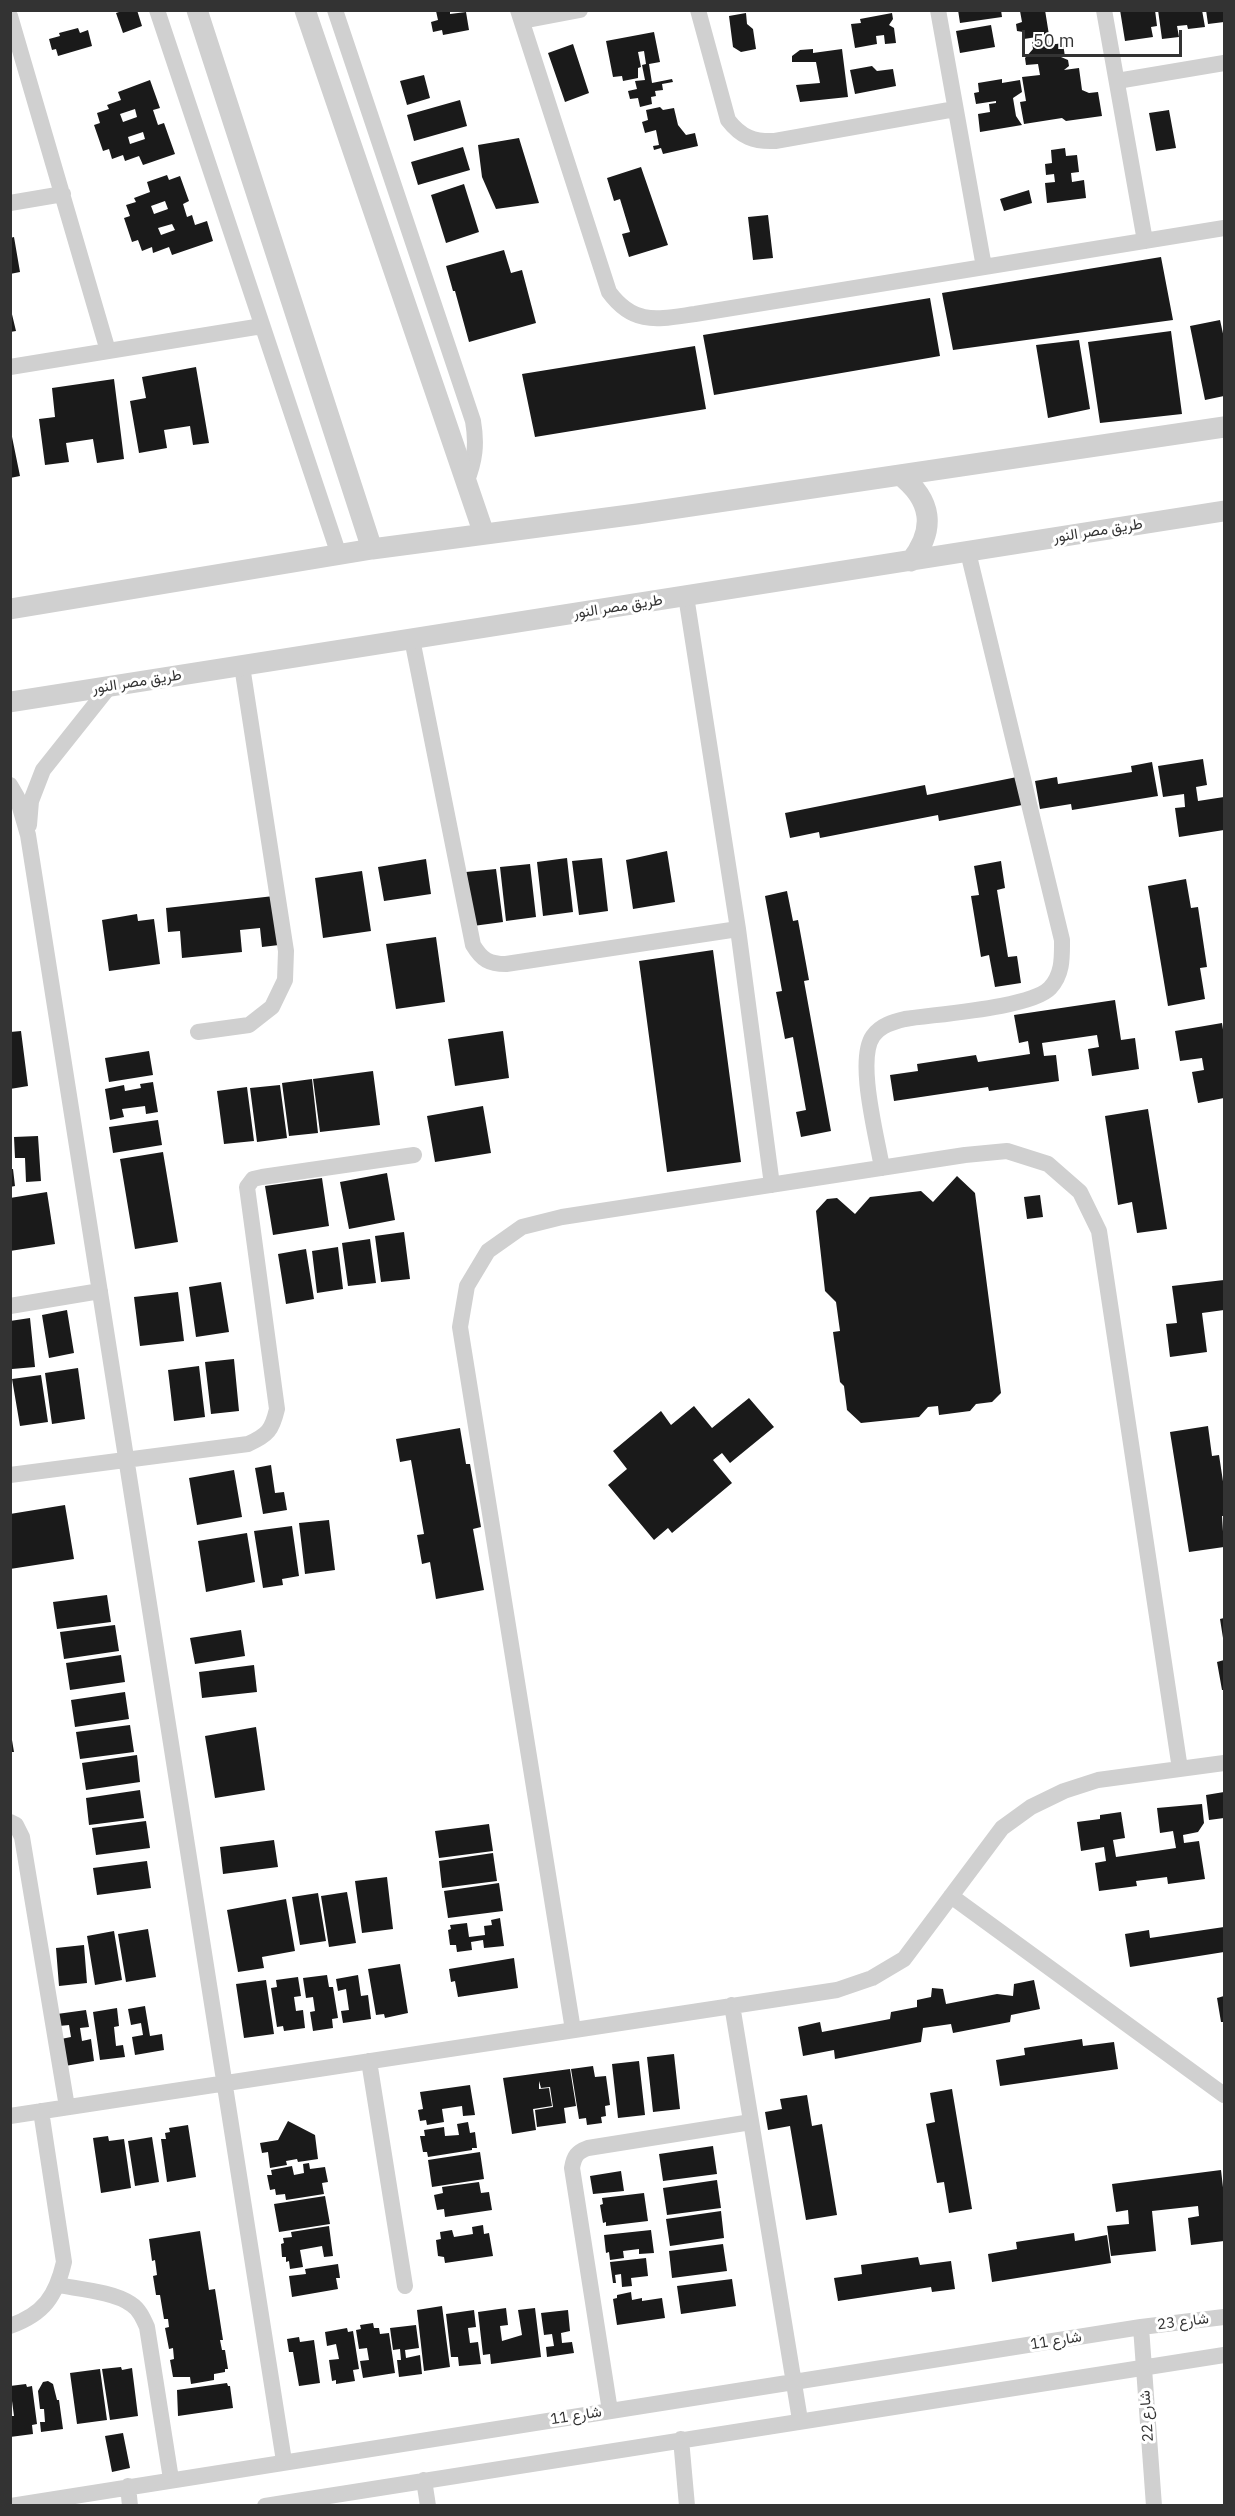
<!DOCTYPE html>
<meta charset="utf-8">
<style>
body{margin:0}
#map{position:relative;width:1235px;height:2516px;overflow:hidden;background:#fff;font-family:"IBM Plex Sans",sans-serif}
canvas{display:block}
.frame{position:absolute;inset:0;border:12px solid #333;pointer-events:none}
.scale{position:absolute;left:1022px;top:30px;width:160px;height:27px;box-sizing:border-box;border:3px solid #333;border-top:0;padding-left:8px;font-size:18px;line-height:21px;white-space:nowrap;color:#333;-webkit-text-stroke:4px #fff;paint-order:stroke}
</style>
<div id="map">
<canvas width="1235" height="2516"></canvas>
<div class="frame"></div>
<div class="scale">50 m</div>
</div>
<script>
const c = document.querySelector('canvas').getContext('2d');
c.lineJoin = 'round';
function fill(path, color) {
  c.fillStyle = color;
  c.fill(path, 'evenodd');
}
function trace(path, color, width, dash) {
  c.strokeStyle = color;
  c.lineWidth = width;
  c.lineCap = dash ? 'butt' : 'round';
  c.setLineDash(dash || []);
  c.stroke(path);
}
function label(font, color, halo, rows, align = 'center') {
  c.font = font + ' "IBM Plex Sans",Vazirmatn,sans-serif';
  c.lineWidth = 6;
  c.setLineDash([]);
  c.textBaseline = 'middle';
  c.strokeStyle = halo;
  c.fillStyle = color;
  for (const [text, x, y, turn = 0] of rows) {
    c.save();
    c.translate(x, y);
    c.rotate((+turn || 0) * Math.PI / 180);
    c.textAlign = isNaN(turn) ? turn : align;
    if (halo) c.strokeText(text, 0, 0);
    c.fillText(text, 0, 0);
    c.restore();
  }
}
fill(new Path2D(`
 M125 10H137L142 26 123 33 116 13Z
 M450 10V14L466 12 469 30 443 35 442 30 433 32 431 22 438 20 436 11Z
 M958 10H1001L1002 17 960 23Z
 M1045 10 1049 35 1024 39 1023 32 1017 31 1016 24 1022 22 1020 11Z
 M1120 10H1155L1157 26 1151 27 1153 37 1125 41Z
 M1158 10H1202L1205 27 1188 29 1187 25 1177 26 1179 37 1162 39Z
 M1206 10H1224V22L1208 24Z
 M746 13 747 24 753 29 756 49 741 52 733 47 729 16Z
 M892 13 893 19 889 25 894 28 896 43 885 44 884 35 876 36 877 44 855 48 851 24 861 23 860 19Z
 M991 25 995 47 960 53 956 31Z
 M78 28 80 33 88 30 92 46 58 56 56 49 52 50 49 39 60 36 59 33Z
 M654 32 660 62 649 64 652 83 672 79 673 82 662 84 663 90 655 91 656 96 651 97 652 104 640 107 638 98 630 99 628 91 637 89 635 81 645 80 642 65 646 64 644 51 638 52 641 67 638 68V78L623 81 622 76 613 77 606 41Z
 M1048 39 1049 45 1063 43 1065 57H1061L1068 60 1069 66 1064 70 1079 68 1082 90 1089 93 1098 92 1102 116 1066 121 1062 118 1024 124 1020 102 1026 101 1022 77 1040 75 1038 64 1026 65 1025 58 1033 49 1032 42Z
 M573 44 589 93 565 102 548 53Z
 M813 49V53L842 49 848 97 800 102 796 85 820 83 816 62H792V56L800 50Z
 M872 66 877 71 893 69 896 86 855 94 850 70Z
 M424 75 430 98 407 105 400 81Z
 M1002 79V83L1020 80 1022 92 1013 98 1016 116 1022 125 980 132 978 114 990 112 989 104 996 103V101L976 104 974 93 979 92 978 83Z
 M150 80 160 108 153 110 158 125 164 123 175 154 143 165 139 156 125 161 123 155 112 159 109 149 103 151 94 125 100 123 97 113 109 109 107 105 121 100 118 92ZM135 109 137 117 123 122 120 114ZM143 132 145 139 130 144 128 137Z
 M460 100 467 126 414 141 407 115Z
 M660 107 663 110 674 108 678 125 686 135 695 133 698 146 663 154 661 148 654 150 653 146 659 145 656 130 645 133 642 122 648 120 646 110Z
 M1169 110 1176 148 1156 151 1149 113Z
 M519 138 539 203 496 209 482 177 478 145Z
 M463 147 470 170 418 185 411 162Z
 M1065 148 1066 156 1077 155 1079 172 1071 173 1072 182 1084 180 1086 198 1047 203 1045 183 1055 182 1054 174 1046 175 1045 164 1052 163 1051 150Z
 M641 167 668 245 629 257 622 234 630 232 620 199 614 201 607 178Z
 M167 175 169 180 180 176 189 201 183 204 187 217 192 215 195 225 207 221 213 241 172 255 169 247 153 253 152 247 142 251 138 240 132 242 124 218 130 216 126 205 136 202 134 198 150 192 147 182ZM165 201 168 209 154 214 151 206ZM172 224 175 230 161 235 158 228Z
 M464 184 479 232 446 243 431 195Z
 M1029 190 1032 203 1004 211 1000 199Z
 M768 215 773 258 753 260 748 217Z
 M14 237 20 272 10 274V238Z
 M504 250 511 273 522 270 536 323 469 342 455 291H453L446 266Z
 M1161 257 1173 320 953 350 942 293Z
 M930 298 940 356 714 395 703 335Z
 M10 306 16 331 10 332Z
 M1220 320 1224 338V396L1205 400 1190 326Z
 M1171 331 1182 414 1100 423 1088 342Z
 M1079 340 1090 409 1048 418 1036 345Z
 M695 346 706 409 535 437 522 374Z
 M196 367 209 443 193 445 190 426 164 430 167 448 139 453 130 401 146 398 142 377Z
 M114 379 124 459 97 463 93 439 66 443 69 462 45 465 39 419 55 417 52 388Z
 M10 427 20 476 10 478Z
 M1203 759 1207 785 1196 787 1198 801 1224 797V830L1179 837 1175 808 1185 807 1184 794 1163 797 1158 766Z
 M1152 762 1158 796 1072 810 1071 804 1040 809 1035 781 1057 777 1058 784 1132 772 1131 766Z
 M1017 777 1022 805 939 821 938 815 820 838 819 832 790 838 785 813 925 785 927 795Z
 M667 851 675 902 633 909 626 860Z
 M567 858 573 912 543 916 537 862Z
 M602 858 608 911 579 915 572 861Z
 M426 859 431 894 384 901 378 867Z
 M1001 861 1005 888 997 890 1008 957 1017 956 1021 983 995 987 989 955 981 957 971 896 979 895 974 866Z
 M530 864 536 917 506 921 500 867Z
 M496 869 503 922 473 926 466 872Z
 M362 871 371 931 323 938 315 878Z
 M1186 879 1191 908 1198 907 1207 967 1200 968 1205 999 1168 1006 1148 886Z
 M787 891 793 921 798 920 809 980 804 981 831 1131 801 1137 796 1112 806 1110 793 1037 785 1039 776 992 782 991 765 896Z
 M274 896 279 945 262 947 260 928 240 930 242 952 182 958 180 931 168 932 166 908Z
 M137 914 138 921 154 919 160 964 109 971 102 920Z
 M436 937 445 1002 396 1009 386 944Z
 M713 950 741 1162 667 1172 639 961Z
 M1115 1000 1121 1040 1135 1038 1139 1069 1092 1076 1088 1049 1099 1047 1097 1035 1042 1043 1044 1056 1056 1055 1059 1081 989 1091 988 1087 894 1101 890 1075 918 1071 917 1064 976 1055 978 1062 1030 1054 1028 1041 1019 1043 1014 1015Z
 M1222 1023 1224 1036V1098L1198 1103 1192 1072 1204 1070 1202 1058 1180 1061 1175 1031Z
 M21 1031 28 1086 10 1089V1032Z
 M503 1031 509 1078 455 1086 448 1039Z
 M149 1051 153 1075 109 1082 105 1058Z
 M373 1071 380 1125 320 1132 313 1079Z
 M312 1079 318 1133 289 1136 282 1083Z
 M153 1082 158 1112 146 1114 145 1106 122 1109 124 1117 110 1120 105 1089 124 1085 125 1091 141 1088 140 1084Z
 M280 1085 287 1138 257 1142 250 1088Z
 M247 1087 254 1141 224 1144 217 1091Z
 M483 1106 491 1153 435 1162 427 1116Z
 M1148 1109 1167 1229 1137 1233 1132 1202 1118 1205 1105 1116Z
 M158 1120 162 1145 113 1153 109 1127Z
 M38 1136 41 1181 26 1182 25 1158H15L14 1137Z
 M163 1152 178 1242 135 1249 120 1159Z
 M10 1169H13L15 1186 10 1187Z
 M387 1173 395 1220 349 1229 340 1182Z
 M957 1176 975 1193 1001 1393 992 1402 976 1404 970 1411 939 1415 938 1406 928 1407 919 1417 861 1423 847 1410 844 1386 840 1382 833 1332 840 1331 836 1302 825 1291 816 1211 827 1199 837 1198 855 1214 870 1197 921 1191 933 1202Z
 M322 1178 329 1226 273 1235 265 1186Z
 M47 1192 55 1244 10 1251V1198Z
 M1040 1195 1043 1217 1027 1219 1024 1197Z
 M404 1232 410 1279 381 1282 375 1236Z
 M370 1239 376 1283 348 1286 342 1243Z
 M338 1247 343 1289 317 1293 312 1251Z
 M306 1249 314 1299 286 1304 278 1254Z
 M1224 1280V1310L1202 1313 1207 1352 1170 1357 1166 1324 1177 1323 1172 1286Z
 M221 1282 229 1332 196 1337 189 1287Z
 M178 1292 184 1341 140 1346 134 1297Z
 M67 1310 74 1353 49 1358 42 1315Z
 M30 1318 35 1367 12 1369 10 1321Z
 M234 1359 239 1411 211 1414 205 1362Z
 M199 1366 205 1417 174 1421 168 1370Z
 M78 1368 85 1419 52 1424 45 1373Z
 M41 1375 48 1422 20 1426 12 1379Z
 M749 1398 774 1427 730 1463 722 1453 713 1460 732 1483 672 1533 668 1528 654 1540 608 1485 627 1469 613 1451 661 1411 671 1425 694 1406 712 1428Z
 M1208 1426 1212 1456 1219 1455 1224 1488V1516H1222L1224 1547 1189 1552 1170 1432Z
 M460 1428 466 1464H470L481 1527 473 1529 484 1590 436 1599 430 1562 422 1564 417 1535 424 1534 411 1460 400 1462 396 1439Z
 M271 1465 275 1493 284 1492 287 1510 263 1514 255 1468Z
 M234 1470 242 1517 197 1525 189 1478Z
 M65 1505 74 1559 10 1569V1514Z
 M329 1520 335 1570 305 1574 299 1523Z
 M292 1526 299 1576 282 1579 283 1585 263 1588 254 1531Z
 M247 1533 255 1582 206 1592 198 1541Z
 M107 1595 111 1622 57 1629 53 1602Z
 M1224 1618V1638H1223L1220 1619Z
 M115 1625 119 1651 64 1659 60 1632Z
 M241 1630 245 1656 195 1664 190 1638Z
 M121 1655 125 1682 70 1690 66 1663Z
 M1224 1660V1690H1222L1217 1662Z
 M254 1665 257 1692 202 1698 199 1672Z
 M125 1692 129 1719 75 1727 71 1700Z
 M130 1725 134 1752 80 1759 76 1732Z
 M256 1727 265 1790 215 1798 205 1736Z
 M10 1728 14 1752H10Z
 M137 1755 140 1782 86 1790 82 1763Z
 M140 1790 144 1818 89 1825 86 1798Z
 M1224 1792V1818L1209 1820 1206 1795Z
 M1202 1804 1204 1823 1198 1832 1183 1835 1184 1843 1199 1841 1205 1879 1168 1884 1167 1877 1136 1881 1137 1886 1099 1891 1095 1863 1106 1861 1104 1847 1081 1851 1077 1822 1100 1819V1815L1121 1812 1125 1838 1113 1840 1116 1857 1176 1848 1173 1831 1160 1833 1157 1808Z
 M146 1821 150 1848 96 1855 92 1828Z
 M489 1824 493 1851 439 1858 435 1831Z
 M274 1840 278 1867 223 1874 220 1847Z
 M493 1853 497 1881 442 1888 439 1861Z
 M147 1861 151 1888 97 1895 93 1868Z
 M387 1877 393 1929 362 1933 355 1881Z
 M499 1883 503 1911 448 1918 444 1891Z
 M347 1892 356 1943 329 1947 321 1896Z
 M318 1893 326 1941 300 1945 292 1897Z
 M286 1899 295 1951 262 1957 264 1968 238 1972 227 1910Z
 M500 1918 504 1946 484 1948 483 1940 471 1942 472 1950 457 1952 456 1945H450L448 1930 451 1929 450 1925 467 1923 469 1937 485 1935 484 1926 492 1925 491 1920Z
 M1224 1927V1952L1130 1967 1125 1934 1149 1930 1150 1938Z
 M148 1929 156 1977 126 1982 118 1934Z
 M114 1931 122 1980 95 1985 87 1936Z
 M84 1945 87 1983 59 1986 56 1948Z
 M514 1958 518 1988 458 1997 455 1981 451 1982 449 1969Z
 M400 1964 408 2013 385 2018 384 2014 376 2015 368 1969Z
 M327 1975 329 1987H333L338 2018 332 2019 333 2028 313 2031 310 2012 315 2011 313 1997 306 1998 303 1978Z
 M358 1975 361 1996 368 1995 371 2019 343 2023 341 2011 349 2010 346 1989 338 1991 336 1979Z
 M298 1977 301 1996 294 1997 296 2011 303 2010 305 2028 284 2031 283 2026 277 2027 271 1988 277 1987 276 1980Z
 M266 1980 274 2034 244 2038 236 1984Z
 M1034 1980 1040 2009 1011 2015 1010 2022 953 2033 951 2024 923 2028 921 2042 835 2059 834 2050 803 2056 798 2027 820 2022 822 2032 890 2019 891 2012 917 2007V2000L931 1997 932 1988 943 1989 946 2004 997 1994 1013 1996 1014 1984Z
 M1224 1996V2022H1221L1217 1998Z
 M145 2006 150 2036 162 2034 164 2050 135 2055 132 2037 143 2035 141 2023 131 2025 128 2009Z
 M117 2008 119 2026 114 2027 116 2046 123 2045 125 2057 100 2060 93 2012Z
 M86 2010 89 2027 80 2028 82 2041 91 2039 94 2061 65 2066 61 2039 71 2037 69 2025 59 2026 57 2014Z
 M1082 2039 1083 2046 1114 2042 1118 2069 1000 2086 996 2060 1025 2055 1024 2048Z
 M674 2054 680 2109 653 2112 647 2057Z
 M639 2061 645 2115 618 2118 612 2064Z
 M593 2066 595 2077 606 2076 610 2105 605 2106 606 2116 601 2117 602 2123 587 2125 586 2118 579 2119 571 2069Z
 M570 2069 576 2106 564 2108 566 2123 537 2127 535 2110 553 2107 550 2087 541 2088 539 2081V2089L549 2088 552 2106 533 2109 536 2130 512 2134 503 2078Z
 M470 2085 475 2115 463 2116 462 2106 442 2109 444 2122 427 2125 426 2120 420 2121 418 2110 423 2109 420 2092Z
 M952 2089 972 2209 949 2213 944 2182 937 2183 926 2124 935 2122 930 2093Z
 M807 2095 812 2126 822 2124 837 2215 806 2220 790 2126 768 2130 765 2112 782 2109 780 2099Z
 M288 2121 315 2135 318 2159 298 2162 297 2159 286 2161 287 2165 270 2168 268 2152 262 2153 260 2143 278 2140Z
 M468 2122 470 2133 475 2132 477 2148H472V2150L428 2157 427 2152H423L420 2136H425L424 2130 444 2127 445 2136 459 2135 457 2124Z
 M188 2125 196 2177 167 2182 161 2139H166L165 2133 170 2132 169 2128Z
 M108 2136 109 2141 124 2139 131 2188 101 2193 93 2138Z
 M152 2137 159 2182 135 2186 128 2141Z
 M713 2146 717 2174 663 2181 659 2154Z
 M480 2152 484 2179 432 2187 428 2160Z
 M309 2163 310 2169 325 2167 328 2182 322 2183 324 2194 286 2200 285 2194 276 2195 275 2189 270 2190 267 2175H272L271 2170 292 2166 294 2175 304 2173 303 2164Z
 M1221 2170 1224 2196V2241L1191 2245 1188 2218 1199 2216 1198 2206 1152 2211 1156 2251 1111 2256 1107 2226 1129 2224 1128 2210 1116 2212 1112 2184Z
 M621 2171 624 2191 593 2194 590 2176Z
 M717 2180 721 2208 667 2215 663 2188Z
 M479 2182 481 2193 489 2192 492 2210 445 2217 444 2209 437 2210 434 2195 443 2193 442 2187Z
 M644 2193 648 2221 606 2226V2222L603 2223 600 2205 603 2204 602 2198Z
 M325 2196 330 2224 279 2232 274 2204Z
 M721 2211 724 2238 670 2246 666 2219Z
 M483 2225 484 2234 489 2233 493 2256 445 2263 444 2257 438 2256 436 2240 441 2239 440 2232 452 2230 454 2237 473 2234 472 2227Z
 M329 2226 333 2256 324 2257 322 2246 300 2250 303 2267 290 2269 289 2261 286 2262V2257H282L281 2244 284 2243 283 2238 292 2237 291 2232Z
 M651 2230 654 2253 639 2254V2249L623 2251 624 2258 610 2260 609 2252 606 2253 604 2235Z
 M200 2231 209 2290 215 2289 223 2340H220L222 2350H225L228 2369H225V2372L214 2374V2380L191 2384 190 2377H173L170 2360 174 2359 173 2348 169 2349 165 2328 169 2327 168 2319H164L160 2295H156L153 2276 157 2275 155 2260 152 2261 149 2239Z
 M1074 2233 1075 2241 1107 2235 1111 2263 992 2282 988 2254 1017 2249 1016 2242Z
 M723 2244 727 2271 672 2278 669 2251Z
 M918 2257 920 2265 951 2261 955 2289 932 2292 931 2287 838 2301 834 2278 862 2274 861 2265Z
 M646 2258 648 2276 631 2278 632 2286 622 2287 621 2274 615 2275 616 2283H613L610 2262Z
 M338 2264 340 2278H336L338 2289 292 2297 289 2276 306 2274 305 2269Z
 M732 2279 736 2306 681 2314 677 2286Z
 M631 2292 632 2300 642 2298V2301L662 2298 665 2318 617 2325 613 2299 617 2298V2295Z
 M442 2306 450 2367 424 2371 417 2310Z
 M506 2308 508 2325 500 2326 502 2341 522 2335 518 2310 535 2308 541 2357 491 2364 490 2354 483 2355 478 2312Z
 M474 2310 476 2327 468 2328 470 2343 478 2342 481 2364 459 2366 458 2357H451L446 2314Z
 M568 2310 570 2331 561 2333 562 2343 572 2342 574 2353 547 2357 546 2347 554 2346 552 2334 544 2335 541 2313Z
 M373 2323 374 2328H379L380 2334 389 2333 395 2373 363 2378 360 2361 369 2360 367 2348 359 2349 356 2330 361 2329 360 2325Z
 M416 2325 419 2348 405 2350 406 2358 420 2355 422 2374 399 2377 397 2360H401L400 2349 393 2350 390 2328Z
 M347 2328 348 2332 353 2331 359 2369 353 2370 355 2381 336 2384V2380L332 2381 329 2360 339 2359 336 2344 327 2346 325 2332Z
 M299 2337 300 2342 314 2340 320 2383 299 2386 293 2352H289L287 2339Z
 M121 2367 122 2370 132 2368 138 2416 110 2420 102 2369Z
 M100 2369 107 2420 77 2424 70 2373Z
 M48 2381 53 2384 57 2400H59L63 2429 41 2432 40 2422H45L44 2409H40L38 2391 43 2382Z
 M227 2383 228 2386H230L233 2408 178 2416 177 2390Z
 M26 2384 27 2387 32 2386 37 2424 32 2425 33 2434 10 2437V2416H14L10 2386Z
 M123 2433 130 2468 112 2472 105 2436Z`), '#1a1a1a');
trace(new Path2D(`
 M157 10 339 555
 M335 10 473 421C477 444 475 461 466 483
 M518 10 609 292C634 326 658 319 695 314L1224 228
 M698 10 728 120C741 137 754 142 775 141L955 109
 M938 10 984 267
 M1104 10 1145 241
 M10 16 108 351
 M522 21 580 10
 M1117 81 1224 63
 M10 203 63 194
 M10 367 262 326
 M686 596 738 929 772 1185
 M412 639 473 945C482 960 489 964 506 964L738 929
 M10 785 17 797 28 835 284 2461
 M29 825 31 801 43 770 109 687
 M198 1032 249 1025 272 1007 285 980 286 951 242 666
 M882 1168C877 1137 856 1060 873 1036 881 1025 893 1022 905 1019 936 1014 1031 1008 1050 988 1063 974 1062 957 1062 940L968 552
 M10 1306 100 1291
 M10 1475 248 1444C268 1435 272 1430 277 1409L247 1187 253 1179 262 1177 414 1155
 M10 1822 16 1825 22 1837 67 2107
 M951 1896 1224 2095
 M732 2005 800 2420
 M573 2030 460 1327 467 1286 488 1251 522 1227 562 1217 965 1155 1007 1151 1048 1164 1080 1192 1099 1231 1180 1769
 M369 2061 405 2286
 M10 2116 837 1990 872 1978 904 1959 1002 1828 1031 1807 1064 1791 1098 1780 1224 1763
 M58 2285C79 2289 115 2292 131 2304 139 2309 143 2318 147 2327L171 2479
 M10 2326C44 2314 56 2296 64 2262L41 2111
 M1141 2327 1154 2506
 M610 2411 572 2168C574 2156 577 2152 588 2148L751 2122
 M681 2439 687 2506
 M424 2480 428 2506
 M128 2486 130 2506
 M11 2506 1141 2327 1224 2317
 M265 2506 1224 2355`), '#d0d0d0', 16);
trace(new Path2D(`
 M197 10 372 549
 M305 10 484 534
 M900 475C932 500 936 529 911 561
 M10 609 372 549 637 514 1224 427
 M10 702 1224 511`), '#d0d0d0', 21);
label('15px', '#333', '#fff', [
 ["طريق مصر النور",1098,531,-9],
 ["طريق مصر النور",618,607,-9],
 ["طريق مصر النور",137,682,-9],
 ["شارع 23",1183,2322,-7],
 ["شارع 11",1056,2341,-9],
 ["شارع 11",576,2416,-9],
 ["شارع 22",1147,2416,-94]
]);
</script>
